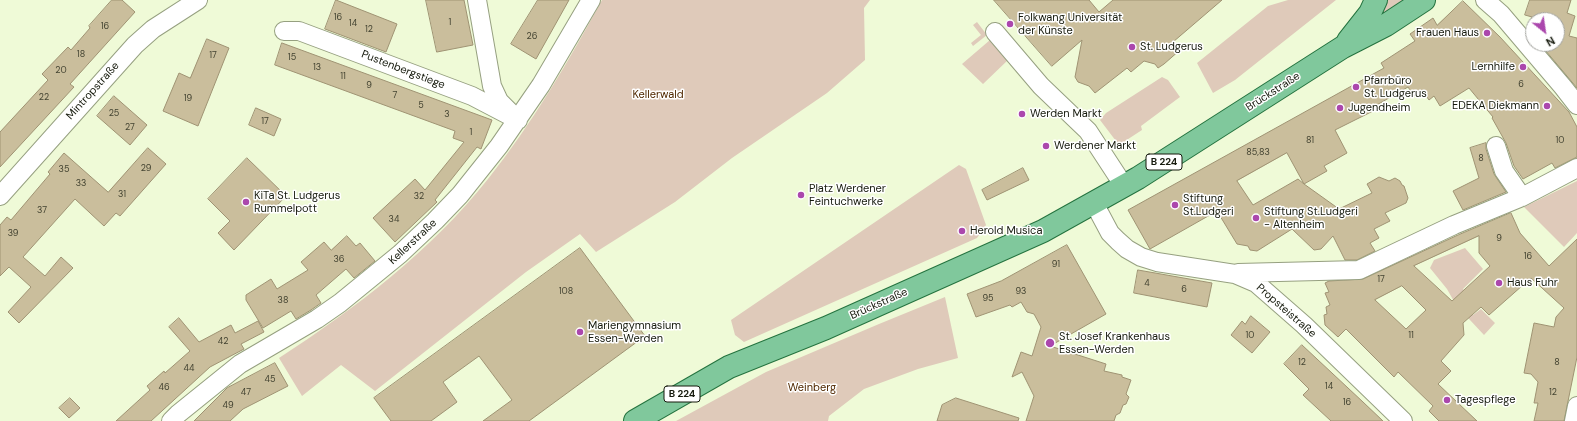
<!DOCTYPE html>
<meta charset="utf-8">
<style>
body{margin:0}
#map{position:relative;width:1577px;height:421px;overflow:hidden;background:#effad7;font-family:"DM Sans",sans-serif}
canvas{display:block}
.north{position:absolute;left:1525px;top:12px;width:40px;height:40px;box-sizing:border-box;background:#fff;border:1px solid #a2a39e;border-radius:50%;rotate:150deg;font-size:11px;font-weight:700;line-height:16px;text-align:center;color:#161a0d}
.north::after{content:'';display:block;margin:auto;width:14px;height:18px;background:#ab47ad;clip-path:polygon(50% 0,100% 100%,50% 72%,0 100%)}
</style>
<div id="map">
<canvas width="1577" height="421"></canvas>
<div class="north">N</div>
</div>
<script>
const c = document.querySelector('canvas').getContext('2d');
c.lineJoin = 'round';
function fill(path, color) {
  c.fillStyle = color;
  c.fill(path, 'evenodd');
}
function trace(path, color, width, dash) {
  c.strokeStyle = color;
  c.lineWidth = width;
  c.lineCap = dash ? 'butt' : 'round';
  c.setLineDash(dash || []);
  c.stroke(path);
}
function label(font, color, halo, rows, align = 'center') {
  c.font = font + ' "DM Sans",sans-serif';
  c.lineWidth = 3;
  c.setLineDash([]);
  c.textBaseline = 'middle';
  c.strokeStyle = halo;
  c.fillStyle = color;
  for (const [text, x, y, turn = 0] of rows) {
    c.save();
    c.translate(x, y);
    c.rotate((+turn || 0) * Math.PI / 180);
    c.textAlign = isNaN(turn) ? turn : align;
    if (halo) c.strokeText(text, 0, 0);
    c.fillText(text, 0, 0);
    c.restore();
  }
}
fill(new Path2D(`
 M602 0H870L864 8 865 60 827 93 732 158 675 202 596 252 580 234 526 272 375 391 341 365 302 396 279 358C356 308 431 251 488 179 532 124 568 62 602 0Z
 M1288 0H1336L1235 80 1213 93 1197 63 1268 6Z
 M1388 0H1407L1380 17Z
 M977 22 987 35 973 46 971 43 981 35 973 25Z
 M990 40 1008 60 983 84 962 64Z
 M1162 77 1168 80 1180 97 1141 126 1142 130 1119 145 1100 120 1106 113Z
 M959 165 966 169 986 225 977 238 744 342 735 335 731 320Z
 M1577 181V233L1564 247 1524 207Z
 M1465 248 1483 269 1463 289 1470 297 1464 305 1473 315 1481 309 1495 323 1484 335 1456 305 1447 289 1430 268 1434 260Z
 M945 297 958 358 918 369 864 389 829 416 828 421H676L766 372 879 324Z`), '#dfcaba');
const building = new Path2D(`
 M112 0H122L135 12 70 84 74 87 0 167V132L48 80 42 74 68 47 71 50 90 28 89 26Z
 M336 0 397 24 386 52 325 29Z
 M426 0H464L473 45 437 52Z
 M538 0H569L536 59 511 44Z
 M994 0H1089L1099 12 1113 0H1222L1173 42 1180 50 1164 64 1158 68 1155 64 1144 61 1131 72 1127 68 1095 93 1089 86 1078 82 1075 77 1082 40 1052 66Z
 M1530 0H1571L1567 13 1575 16 1569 36 1577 38V88L1540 44H1557V20H1533V35L1529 25 1532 17 1525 15Z
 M1463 1 1500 37 1569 112 1577 127V157L1555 168 1552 163 1523 179 1514 166 1506 143 1492 118 1493 117 1469 88 1440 106 1434 96 1429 100 1422 90 1414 96 1408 87 1375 106 1377 109 1335 130 1347 153 1324 166 1327 171 1304 184 1339 209 1372 193 1367 184 1379 177 1389 181 1395 178 1400 181 1402 185 1404 186 1408 198 1406 203 1385 213 1390 221 1374 229 1379 238 1370 243 1375 251 1357 260H1345L1333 236 1321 249 1314 250 1292 229 1257 251 1250 250 1248 246 1237 244 1217 211 1150 249 1128 210 1384 68 1381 63 1415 41 1410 34 1433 18 1437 25ZM1287 153 1304 184 1298 179 1253 205 1237 181Z
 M207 39 229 48 198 126 163 111 179 73 190 78Z
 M282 43 492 120 481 149 477 147 435 200 437 202 395 242 373 218 415 179 425 190 464 142 453 138 455 131 275 65Z
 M114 96 147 125 130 145 97 116Z
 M256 108 281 119 274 136 249 125Z
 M1486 143V149L1494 174 1506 192 1463 210 1453 191 1479 178 1470 148Z
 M148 148 166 164 120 216 116 213 104 226 75 199 23 257 45 276 61 257 73 268 19 323 8 312 31 287 9 267 0 276V225L7 217 11 220 50 174 48 172 64 153 108 192Z
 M247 158 286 196 234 250 218 233 230 221 208 199Z
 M1023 168 1029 180 987 200 982 190Z
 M1511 213 1520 233 1549 266 1577 239V357L1564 421H1534L1538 403H1534L1538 382 1531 374 1524 373 1534 323 1554 327 1556 317 1564 308 1531 278 1489 315 1481 307 1463 323 1464 335 1441 361 1451 371 1438 384 1477 421H1439L1429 411 1433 406 1398 372 1394 377 1346 329 1338 337 1325 325 1324 315 1327 314 1326 307 1330 305 1325 293 1329 292 1325 283 1329 281 1363 279 1458 235ZM1479 236V253L1490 266 1452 301 1414 266ZM1402 286 1426 310 1406 329 1375 300Z
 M347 236 356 246 360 243 375 261 354 278 346 269 316 295 321 303 311 310 296 319 291 311 263 328 246 300V295L271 279 277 289 308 270 301 262 324 242 331 250Z
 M1067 245 1106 314 1050 346 1106 364 1104 371 1122 375V377L1131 380 1126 394 1129 397 1126 404 1123 405 1120 413 1116 415 1114 421H1026L1034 396 1022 372 1012 377 1021 352 1032 356 1041 327 1034 314 1027 312 1021 302 1012 307 1010 305 976 317 967 294 1001 281Z
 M580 248 645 336 529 421H483L512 400 479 356 443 382 457 402 431 421H391L374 398Z
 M1138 270 1212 283 1207 307 1134 293Z
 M1251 316 1270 332 1252 353 1231 335 1242 321 1245 324Z
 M179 318 199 342 231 325 235 333 258 321 264 332 241 344 244 349 210 367 151 421H116L150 390 147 386 164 371 165 373 190 351 169 327Z
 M1302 345 1363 402 1383 421H1331L1303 395 1309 389 1284 364Z
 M275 363 288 386 243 409 230 421H194L227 388Z
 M70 398 80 408 69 418 59 408Z
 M956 398 1019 418 1018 421H937L942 405Z`);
fill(building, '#cabe9c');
trace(building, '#9f9373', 1);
const minor = new Path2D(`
 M477 0 492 86 499 101 510 112
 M1485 0 1501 14 1563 87 1577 105
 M284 31H299L472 96 518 120
 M995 32 1041 86 1088 131 1124 186
 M1496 146 1504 171 1522 197
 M0 196 135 45 153 29 198 0
 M1094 203 1110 233 1118 241 1127 249 1141 257 1157 262 1235 274 1256 283 1304 325 1403 421
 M1238 273 1359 270 1454 225 1522 197 1577 168
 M171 421 178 414 240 364 317 319 340 303 400 254 435 221 460 195 499 146 541 85 591 0
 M1574 421 1577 406`);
const major = new Path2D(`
 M1348 41 1370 13 1376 0
 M635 421 729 367 826 328 1043 231 1138 178 1343 47 1386 25 1424 0`);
trace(minor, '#96a080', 20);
trace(major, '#24733f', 24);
trace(minor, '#fff', 18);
trace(major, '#80c89c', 22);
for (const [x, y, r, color] of [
 [1010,24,4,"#ab47ad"],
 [1487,33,4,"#ab47ad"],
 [1132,47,4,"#ab47ad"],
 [1523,67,4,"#ab47ad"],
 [1356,87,4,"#ab47ad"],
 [1547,106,4,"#ab47ad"],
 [1340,108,4,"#ab47ad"],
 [1022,114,4,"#ab47ad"],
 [1046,146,4,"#ab47ad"],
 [801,195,4,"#ab47ad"],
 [246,202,4,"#ab47ad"],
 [1175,205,4,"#ab47ad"],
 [1256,218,4,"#ab47ad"],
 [962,231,4,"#ab47ad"],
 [1499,283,4,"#ab47ad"],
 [580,332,4,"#ab47ad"],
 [1050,343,5,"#ab47ad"],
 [1447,400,4,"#ab47ad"]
]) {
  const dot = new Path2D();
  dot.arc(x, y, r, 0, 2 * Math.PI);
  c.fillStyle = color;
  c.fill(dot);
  trace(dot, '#fff', 1.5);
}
label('9px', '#434331', null, [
 ["16",338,18],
 ["1",450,23],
 ["14",353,24],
 ["16",105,27],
 ["12",369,30],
 ["26",532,37],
 ["18",81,55],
 ["17",213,56],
 ["15",292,58],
 ["13",317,68],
 ["20",61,71],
 ["11",343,77],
 ["6",1521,85],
 ["9",369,86],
 ["7",395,96],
 ["22",44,98],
 ["19",188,99],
 ["5",421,106],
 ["25",114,114],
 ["3",447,115],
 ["17",265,122],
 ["27",130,128],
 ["1",471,133],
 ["81",1310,141],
 ["10",1560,141],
 ["85,83",1258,153],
 ["8",1481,159],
 ["29",146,169],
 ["35",64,170],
 ["33",81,184],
 ["31",122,195],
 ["32",419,197],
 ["37",42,211],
 ["34",394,220],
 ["39",13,234],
 ["9",1499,239],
 ["16",1528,257],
 ["36",339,260],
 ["91",1056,265],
 ["17",1381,280],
 ["4",1147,284],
 ["6",1184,290],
 ["108",566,292],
 ["93",1021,292],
 ["95",988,299],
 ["38",283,301],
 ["10",1250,336],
 ["11",1411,336],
 ["42",223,342],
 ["12",1302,363],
 ["8",1557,363],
 ["44",189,369],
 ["45",270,380],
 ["14",1329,387],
 ["46",164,388],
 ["47",246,393],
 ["12",1553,393],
 ["16",1347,403],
 ["49",228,406]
]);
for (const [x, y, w] of [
 [1164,162,36],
 [682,394,36]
]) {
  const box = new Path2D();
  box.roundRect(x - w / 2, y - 8, w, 16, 3);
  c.fillStyle = '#fff';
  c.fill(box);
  trace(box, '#161a0d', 1);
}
label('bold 10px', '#161a0d', null, [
 ["B 224",1164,162],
 ["B 224",682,394]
]);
label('11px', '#161a0d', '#fff', [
 ["Folkwang Universität",1018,18],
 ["der Künste",1018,31],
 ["Frauen Haus",1479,33,"right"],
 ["St. Ludgerus",1140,47],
 ["Lernhilfe",1515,67,"right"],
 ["Pfarrbüro",1364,81],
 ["St. Ludgerus",1364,94],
 ["EDEKA Diekmann",1539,106,"right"],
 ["Jugendheim",1348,108],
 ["Werden Markt",1030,114],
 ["Werdener Markt",1054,146],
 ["Platz Werdener",809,189],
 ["Feintuchwerke",809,202],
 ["KiTa St. Ludgerus",254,196],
 ["Rummelpott",254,209],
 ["Stiftung",1183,199],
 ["St.Ludgeri",1183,212],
 ["Stiftung St.Ludgeri",1264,212],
 ["- Altenheim",1264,225],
 ["Herold Musica",970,231],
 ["Haus Fuhr",1507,283],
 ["Mariengymnasium",588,326],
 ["Essen-Werden",588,339],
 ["St. Josef Krankenhaus",1059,337],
 ["Essen-Werden",1059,350],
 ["Tagespflege",1455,400]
], 'left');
label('11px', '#161a0d', '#fff', [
 ["Pustenbergstiege",403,70,21],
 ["Mintropstraße",93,91,-48],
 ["Brückstraße",1273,92,-33],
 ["Kellerstraße",413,242,-43],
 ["Brückstraße",879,304,-24],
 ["Propsteistraße",1286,311,41]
]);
label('11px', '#502800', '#fff', [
 ["Kellerwald",658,95],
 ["Weinberg",812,388]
]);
</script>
